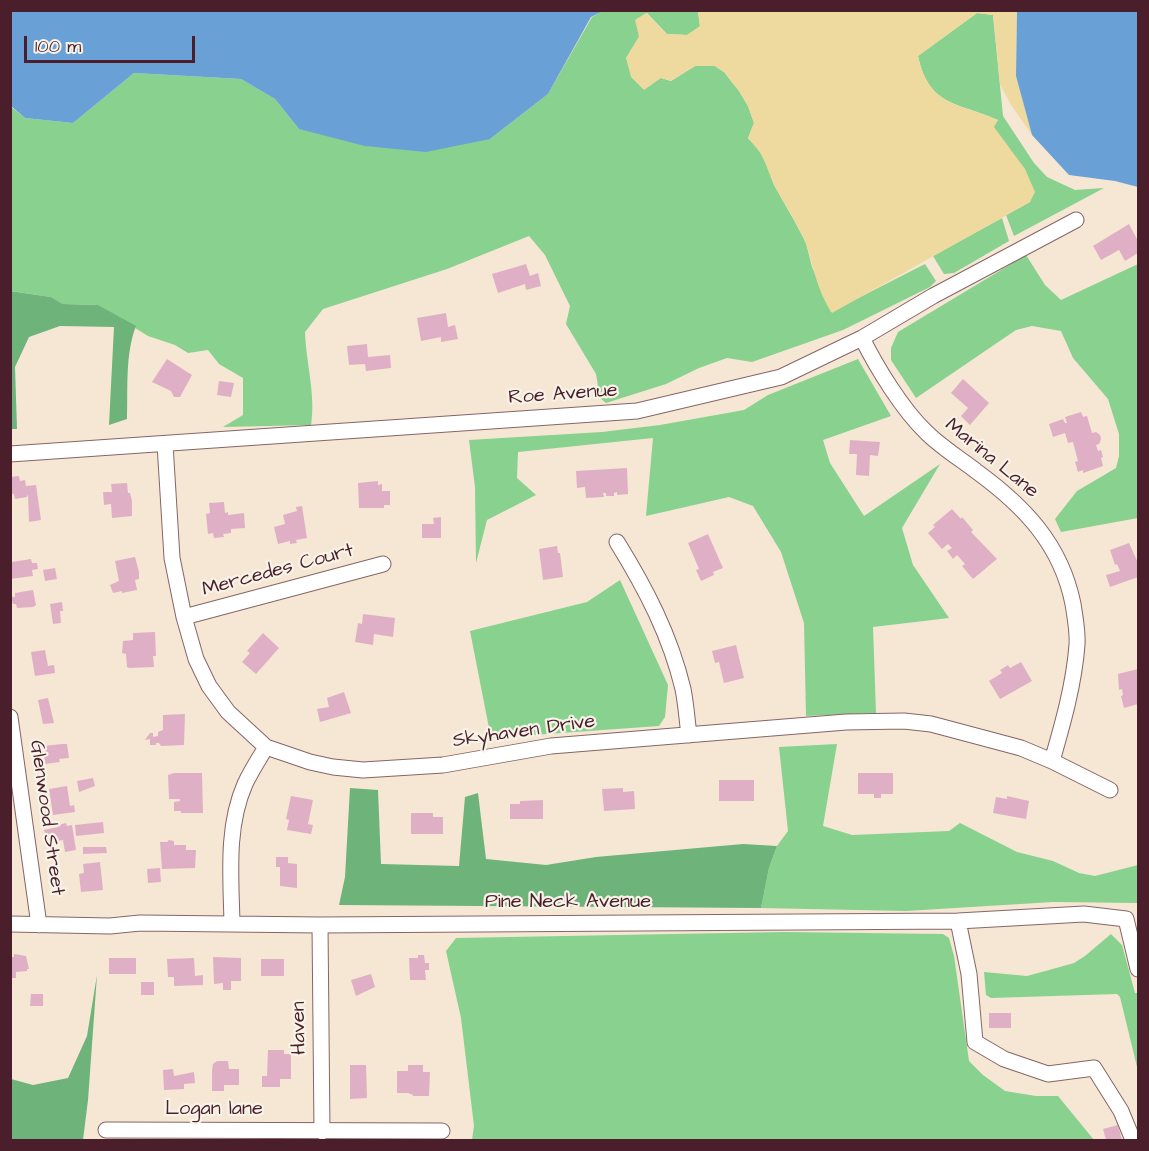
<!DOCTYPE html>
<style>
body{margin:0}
#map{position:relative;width:1149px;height:1151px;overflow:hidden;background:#f5e7d4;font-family:"Architects Daughter",sans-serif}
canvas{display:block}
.frame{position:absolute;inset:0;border:12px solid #4a1f2b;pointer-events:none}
.scale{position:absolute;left:24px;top:36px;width:171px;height:27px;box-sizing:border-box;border:3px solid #4a1f2b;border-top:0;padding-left:8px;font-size:18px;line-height:21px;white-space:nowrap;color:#4a1f2b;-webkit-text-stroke:4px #f7f3e8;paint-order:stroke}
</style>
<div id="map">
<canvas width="1149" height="1151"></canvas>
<div class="frame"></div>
<div class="scale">100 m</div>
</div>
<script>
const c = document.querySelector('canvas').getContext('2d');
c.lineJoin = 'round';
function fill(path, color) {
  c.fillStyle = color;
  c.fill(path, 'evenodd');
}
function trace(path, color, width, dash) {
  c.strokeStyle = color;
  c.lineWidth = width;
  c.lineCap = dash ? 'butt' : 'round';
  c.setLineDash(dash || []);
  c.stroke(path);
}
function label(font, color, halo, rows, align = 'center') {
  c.font = font + ' "Architects Daughter",sans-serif';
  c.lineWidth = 4.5;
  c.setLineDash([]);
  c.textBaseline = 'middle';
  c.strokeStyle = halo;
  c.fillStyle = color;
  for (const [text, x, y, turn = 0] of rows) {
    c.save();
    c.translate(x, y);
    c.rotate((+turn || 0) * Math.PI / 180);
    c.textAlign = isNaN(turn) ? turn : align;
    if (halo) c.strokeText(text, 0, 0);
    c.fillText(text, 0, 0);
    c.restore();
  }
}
fill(new Path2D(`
 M603 11H698L700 27 687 35 667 34 647 13 639 37 626 58 661 78 671 81 695 66H715L724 72 739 91 748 106 754 123 748 138 763 155 774 185 795 222 806 243 812 267 831 312 925 264 936 281 930 287 843 330 752 362 727 358 699 368 666 384 606 403 600 398 596 374 566 324 570 306 545 255 529 236 447 269 323 309 305 332C306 363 316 395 311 425L223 427 243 415V378L219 364 208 350 188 353 175 345 148 336 98 305 63 304 51 297 11 291 10 106 25 118 73 123 134 73 241 79 275 99 299 129 490 139 548 94 592 17Z
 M977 13 993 15 1003 116 1034 163 1047 177 1075 190 1104 188 1014 236 1006 215 1030 202 993 126 998 120C958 102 929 107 918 56Z
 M1002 218 1009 241 954 273 944 274 933 256Z
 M1026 255 1045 285 1061 300 1138 264V518L1061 532 1055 519 1077 491 1116 468 1119 456V434L1108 399 1073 358 1061 331 1032 326 1016 330 916 398 891 360V348L898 332Z
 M858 359 891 416 823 440 830 463 864 516 940 464 902 528 913 565 949 618 873 627 876 713 806 716 804 623 781 552 753 506 729 497 646 516 653 438 518 452 517 478 536 495 487 520 476 563 475 487 469 440 602 432 660 425 744 410 768 395Z
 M620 580 668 685 665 717 659 726 491 738 470 631 587 602Z
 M837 744 823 826 852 835 949 831 960 823 1017 852 1053 861 1079 873 1095 876 1138 865V903L1053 902 906 911 761 908 769 868 777 846 788 831 779 747Z
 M783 932 943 934 949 938 954 956 969 1061 983 1075 1005 1091 1036 1096H1058L1094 1140H472L474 1126 461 1018 446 951 456 938Z
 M1111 934 1122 945 1135 993H1138V1071L1120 997 1117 994 991 998 986 995 984 972 1027 976 1049 970 1074 963 1085 956Z`), '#88d18e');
fill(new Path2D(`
 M10 291 51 297 63 304 98 305 136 326C125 354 128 389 127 419L109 425 114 327 60 326 29 337 15 367 17 429H11Z
 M350 788 378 790 381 864 459 866 465 797 478 793 486 859 546 865 596 857 743 844 777 846 769 868 761 908 339 905 345 877Z
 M97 975 88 1100 83 1140H11V1079L33 1085 68 1078 87 1036Z`), '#6eb379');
fill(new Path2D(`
 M698 11H1017L1016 76 1032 135 1011 105 1000 84 993 15 977 13 918 56C929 107 959 103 998 120L994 127 1025 169 1035 192 1030 202 832 313C817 291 814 268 806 244 798 223 785 206 775 186 765 166 766 156 748 138L754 123 748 106 739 91 724 72 715 66H695L671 81 661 78 644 90 631 77 626 58 639 37 635 20 646 13 667 34 687 35 700 26Z`), '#eeda9e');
fill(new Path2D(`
 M10 11 11 10 603 11 591 17 548 94 490 139 426 152 365 146 299 129 275 99 241 79 134 73 73 123 25 118 11 106Z
 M1017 11H1138V187L1115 181 1069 175 1032 135 1016 76Z`), '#69a1d7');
fill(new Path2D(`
 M1129 224 1138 241V253L1125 261 1119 250 1101 260 1093 246Z
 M526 264 530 276 538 273 541 286 526 290 525 284 498 293 492 274Z
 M446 313 448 327 455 325 458 339 441 342V337L421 341 417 318Z
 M367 344 368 357 390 355 391 368 366 371 365 364 349 365 347 346Z
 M167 359 192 375 180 397H174L171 391 152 382Z
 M963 379 989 403 970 425 961 416 968 408 951 393Z
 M219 381 234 383 231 397 217 395Z
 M1081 412 1083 417 1087 416 1092 433 1096 432 1100 435 1101 439 1099 444 1096 445 1098 451 1101 450 1103 457 1101 458 1103 466 1083 473V470L1078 472 1075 462 1078 461 1073 442 1068 443 1065 433 1053 437 1049 424 1063 419 1065 423H1067L1065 417Z
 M850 440 880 442 878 456 870 455 869 476 856 475 857 454H849Z
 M627 468 628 494 617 495V492L614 493V496H606V493H603L604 497 586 498 585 487 577 488 576 471Z
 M19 476 20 481 25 480 26 486 36 485 41 520 29 522 28 494 27 497 15 499 14 494H10V477Z
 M378 481V485L382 484V491H390V505H384V508H359L358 483Z
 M127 483 128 493H130L132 501V516L112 518 111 504 104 505 103 492H112L111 484Z
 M224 502 225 513 228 512V515L244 513 245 528 231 529V533L223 534 224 537 214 538 213 533 208 534 206 514 210 513 209 503Z
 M302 506 307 538 296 540 297 543 290 544V541L278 544 274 527 285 524 283 515 297 511 296 507Z
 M952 509 961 519 962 517 973 530 971 532 997 559 973 579 962 566 965 564 957 555 953 559 947 551 952 548 948 544 942 549 928 533 935 527 933 525Z
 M441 517V538H422V524H434L433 518Z
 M708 534 723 568 713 572 714 575 701 581 696 570 699 569 688 543Z
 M1129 543 1138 563 1137 565 1138 577 1110 587 1106 575 1120 571 1117 564 1115 565 1110 550Z
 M557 546 558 553H560L563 577 543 580 539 549Z
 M135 557 139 572V579L135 580 137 590 122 593V591L113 593 110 585 119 581 115 561Z
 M31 559 32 563H37L38 569 32 570 33 576 10 579 12 562Z
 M55 568 57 579 45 581 43 570Z
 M33 590 36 605 33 607 17 608 16 604H13L11 597H15V593Z
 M62 602 63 611H60L61 623 53 624 50 604Z
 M363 614 395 618 393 637 374 634 373 645 355 642 358 623 362 624Z
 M155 632 156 656H153L154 667 129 668 127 667 126 654 122 653 123 641 133 640V633Z
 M263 633 279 648 256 674 242 662 250 653 247 651Z
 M736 645 744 678 724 683 719 662 715 663 712 651Z
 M45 650 48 666 54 665 55 673 35 676 31 652Z
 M1021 662 1032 681 1000 699 989 681 1002 673 1000 670 1008 665 1010 668Z
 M1138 669V704L1124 708 1121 696 1123 695 1122 689 1119 690 1118 674Z
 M344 692 351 713 320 722 317 709 329 707 327 698Z
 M48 698 54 723 43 724 38 700Z
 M185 714 184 745 161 746 159 743H156V745H150V739L145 740 150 733H153V737L158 736V732L163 730V715Z
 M62 744H67L69 758 59 759 60 762 45 764 43 746Z
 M174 773H202L203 813H181V811H174V802L180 801V799H169L168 775Z
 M858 773H893V794H881V798H874V794H858Z
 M93 778 95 786 79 792 77 781Z
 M719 780H754V801H719Z
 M67 786 70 806 74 805 75 812 53 815 49 789Z
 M623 788V792L634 791 635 809 604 811 602 789Z
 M291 796 313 800 308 824 313 825 311 834 287 830 289 820 286 819Z
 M1007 796 1029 801 1026 819 993 813 996 797 1007 799Z
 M543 800V819H510V804H520V801Z
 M411 813H433V817H443V834H411Z
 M103 822 104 833 76 836 75 825Z
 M66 823 67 826 72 825 76 850 65 852 63 840 47 843 44 830 58 827V825Z
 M169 840 174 841V845H186V850H196L195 868 162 869 160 842H167Z
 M83 847H106L107 853 83 854Z
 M276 857H288V863L297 864V888L280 886V867H276Z
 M100 862 103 890 81 892 79 874 84 873 83 864Z
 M160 868 161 882 148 883 147 869Z
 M14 954 26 956 29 969H27V971L16 972V978H10V957H14Z
 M418 955H424L425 963H429V970H425L426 980H410L409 958H418Z
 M213 957 241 958V981H231V990H223V983L214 984Z
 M109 958H136V974H109Z
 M194 958 195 976 203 975V985L174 986V977H168L167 959Z
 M261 959H284V976H261Z
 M371 974 375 987 356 996 351 980Z
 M141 982H154V995H141Z
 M31 994H43V1006H30Z
 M989 1013H1011V1028H989Z
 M268 1050H284V1054H291V1079H280V1087H262V1076H267Z
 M217 1061H228L229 1069H239V1085H224V1091H212V1070L213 1064Z
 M350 1065H366L367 1098 350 1099Z
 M408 1065H423V1072H430L429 1096H413V1095L408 1093H397V1071H408Z
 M173 1069 174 1076 194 1072 195 1083 184 1084V1089L164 1090 163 1070Z
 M1118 1125 1122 1140H1106L1103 1129Z`), '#dfb0c5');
const minor = new Path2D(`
 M862 338C877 368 902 409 926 432 941 447 959 458 976 471 1024 506 1061 544 1073 604 1075 617 1078 632 1077 645 1074 684 1063 723 1052 761
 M165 444 172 558 184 617 196 659 209 686 228 712 266 747 310 762 333 767 363 770 443 765 551 746 846 722 904 721 931 724 1021 748 1052 761 1110 790
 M10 454 637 411 781 377 862 338 933 296 1076 220
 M617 542C646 589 670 635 683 689 686 704 687 720 689 735
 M184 617 383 564
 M10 717 39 925
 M958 921 969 974 975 1042 1004 1059 1048 1074 1094 1068 1121 1111 1133 1140
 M232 923C231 877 226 827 245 784 251 771 259 759 266 747
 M10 924 110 926 140 923 320 925 958 921 1084 914 1126 919 1138 969
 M320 925 322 1132
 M106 1130 442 1131`);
trace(minor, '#866566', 17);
trace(minor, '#fff', 15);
label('20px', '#4a1f2b', '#f7f3e8', [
 ["Roe Avenue",563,395,-4],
 ["Marina Lane",991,459,39],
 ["Mercedes Court",278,571,-15],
 ["Skyhaven Drive",524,732,-8],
 ["Glenwood Street",46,818,82],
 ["Pine Neck Avenue",568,903],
 ["Haven",300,1028,-91],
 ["Logan lane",214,1110]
]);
</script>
